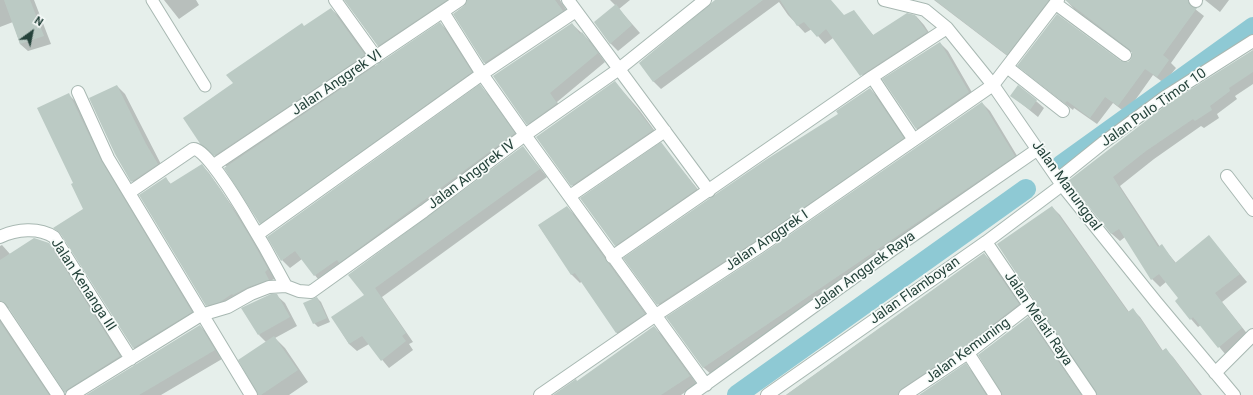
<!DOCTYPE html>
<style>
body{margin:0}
#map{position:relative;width:1253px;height:395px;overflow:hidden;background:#e6efeb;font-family:Roboto,sans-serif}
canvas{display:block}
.north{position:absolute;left:12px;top:12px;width:40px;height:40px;-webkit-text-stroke:3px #f7fbf9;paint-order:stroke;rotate:33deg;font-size:11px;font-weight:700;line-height:16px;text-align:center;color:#24423a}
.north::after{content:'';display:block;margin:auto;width:14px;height:18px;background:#24423a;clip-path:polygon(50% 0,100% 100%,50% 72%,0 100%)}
</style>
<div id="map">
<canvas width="1253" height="395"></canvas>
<div class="north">N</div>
</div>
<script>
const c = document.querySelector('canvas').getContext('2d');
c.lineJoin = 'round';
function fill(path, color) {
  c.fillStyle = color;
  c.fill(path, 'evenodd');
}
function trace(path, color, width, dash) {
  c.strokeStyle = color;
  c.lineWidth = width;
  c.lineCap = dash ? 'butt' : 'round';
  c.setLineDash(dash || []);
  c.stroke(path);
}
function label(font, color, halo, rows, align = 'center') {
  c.font = font + ' Roboto,sans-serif';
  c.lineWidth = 3.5;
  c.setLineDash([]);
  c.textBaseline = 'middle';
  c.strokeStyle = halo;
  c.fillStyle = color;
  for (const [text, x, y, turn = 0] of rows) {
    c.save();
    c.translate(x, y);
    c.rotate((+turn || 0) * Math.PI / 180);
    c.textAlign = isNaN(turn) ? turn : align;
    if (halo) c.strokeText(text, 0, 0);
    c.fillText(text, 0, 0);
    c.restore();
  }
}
fill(new Path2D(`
 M0 0H34L51 44 28 51 20 44 13 22 0 27Z
 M164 0H196L199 5 179 19Z
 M345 0H560L569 14 493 71 485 63 454 14 468 3V0L386 54 378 46Z
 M610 0H630L619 9 640 33 618 51 610 43 616 6Z
 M716 0H820L844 16 854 12 874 36 916 16 924 25 934 40 869 83 833 38 825 44 812 29 805 33 788 15 779 2 661 89 653 81Z
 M934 0H1065L1059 3 1014 61Z
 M1066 0H1204L1197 2 1195 9 1204 16 1171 63 1176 68 1164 83 1153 75 1126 113 1113 103 1097 124 1074 108 1073 110 1026 73 1120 62 1125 64 1132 60 1133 53 1074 9Z
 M1205 0H1229L1220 12Z
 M331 9 343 20 376 67 440 23 448 31 479 80 268 231 260 223 227 167 210 151 234 83 305 27Z
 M572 24 590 41 605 62 557 102 564 112 535 132 528 124Z
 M940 43 948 51 977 101 925 137 917 129 884 79Z
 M1253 51V84L1235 96 1237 99 1217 114 1219 118 1204 128 1201 126 1154 159 1120 186 1160 247 1162 246 1176 263 1209 237 1247 282 1222 302 1249 336 1226 355 1201 325 1198 327 1191 319 1179 298 1166 282 1160 287 1152 279 1125 237 1120 241 1112 234 1069 181Z
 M615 82 640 111 660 138 580 193 572 185 537 137Z
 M117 86 125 94 165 172 140 189 132 181 116 154Z
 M480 86 488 94 522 142 322 284 302 259 290 268 282 260Z
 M870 89 878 97 911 146 666 312 658 304 625 258 839 114Z
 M68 94 76 102 199 320 142 356 134 348 64 237 55 228 84 209 75 184Z
 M1012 96 1036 101 1044 108 1038 117Z
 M982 103 990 111 1022 164 712 375 704 368 668 318 763 255Z
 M661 144 704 197 623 253 615 245Z
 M523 147 547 177 382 297 413 342 409 344 413 350 389 368 369 344 357 351 349 344 332 317 365 296Z
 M201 165 209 173 243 222 276 278 272 280 276 287 215 313 207 305 165 178 172 185Z
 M567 207 575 215 652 322 625 341 617 333 582 281 580 283 572 275 539 226Z
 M1052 207 1060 215 1129 312 1133 310 1140 317 1163 351 1165 349 1173 357 1202 395H1098Z
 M48 244 56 252 128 364 69 395 11 309 9 308 3 310 0 317V246L2 245 10 254Z
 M984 254 992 262 1026 312 911 395H786Z
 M276 295 285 303 297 326 275 338 285 348 308 382 289 395H259L266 342 259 335Z
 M317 298 321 302 330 322 318 327 314 323Z
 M0 317 1 321 51 395H0Z
 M1028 318 1035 326 1082 395H1003Z
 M200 326 208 334 222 359 161 395H88Z
 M654 327 662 335 697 384 681 395H555L577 382Z
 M966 365 974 373 988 395H920Z`), '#0003');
trace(new Path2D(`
 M1061 165 1253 27
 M737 395 1026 189`), '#8ec9d4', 20);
fill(new Path2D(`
 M4 0H30L44 36 20 44Z
 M344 0H447L378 46Z
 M467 0H555L563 11 484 63 453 14 464 6Z
 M715 0H763L653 82 639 63Z
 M780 0H831L844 15 854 10 873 35 907 13 915 15 927 32 860 76 826 29 817 37 804 22 797 26Z
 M935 0H1049L1007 55Z
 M1065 0H1188L1191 6 1197 8 1163 55 1169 60 1157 77 1145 69 1118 106 1105 97 1090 118 1067 101 1065 103 1017 66 1057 14 1121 61 1128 62 1131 59 1132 52 1129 49Z
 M616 4 632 25 610 44 594 22Z
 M331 8 365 55 214 156 201 145 183 118 233 83 226 75 302 23 304 26Z
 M440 22 472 72 260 224 224 168Z
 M572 23 580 34 582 32 598 53 550 93 557 103 527 125 493 76Z
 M940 42 969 92 916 129 882 79Z
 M1253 50V72L1229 88 1230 91 1210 106 1212 110 1195 121 1193 119 1146 151 1113 177 1158 247 1162 244 1175 263 1209 235 1240 274 1215 293 1242 328 1218 348 1193 317 1190 320 1175 301 1178 298 1159 274 1151 280 1119 229 1111 234 1068 181 1169 103Z
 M615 81 653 130 571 186 536 137Z
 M480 84 515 133 339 263 337 260 334 262 314 276 295 251 281 261 267 237Z
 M117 85 146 144 158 164 131 182 115 154 89 98Z
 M1018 85 1037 100 1030 110 1010 96Z
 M870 88 904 138 754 242 657 305 623 258 767 159 838 114 836 111Z
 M69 93 102 162 192 312 133 348 60 233 53 228 83 209 71 184 73 183 37 108Z
 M982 102 1015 156 703 368 666 317 762 254Z
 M661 142 697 189 615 246 580 198Z
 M523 146 540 169 375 288 406 333 402 336 406 341 381 361 362 336 349 344 331 317 364 295 348 275Z
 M202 164 221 190 250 237 268 269 265 272 269 280 248 287 233 295 232 294 220 302 206 306 139 195 166 177 170 184Z
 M567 206 645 314 616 333 575 273 571 275 538 225Z
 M1052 206 1128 312 1133 308 1162 351 1166 348 1200 395H1097L997 244Z
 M34 238 49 243 120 356 68 389 65 393 6 304 0 301V260Z
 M984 253 1019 304 964 347 901 389 898 395H786Z
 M271 294H277L290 317 258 335 241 308Z
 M317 297 327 318 313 324 303 303Z
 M1028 317 1081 395H1002L978 355Z
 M0 322 49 395H0Z
 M200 325 215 350 139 395H86Z
 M654 326 690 376 661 395H553L576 379 577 381Z
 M274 336 298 370 261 395H258L238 360Z
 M966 363 986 395H919Z`), '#bbcac4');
const service = new Path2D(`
 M152 0 205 86`);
const minor = new Path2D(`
 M335 0 376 57
 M568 0 709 191
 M884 0 925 10 947 28 993 85 1062 185 1156 302 1234 395
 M1195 0 1196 1
 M1056 4 1125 55
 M443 12 482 74 525 135 706 385
 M1007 67 1063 111
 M872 77 914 140
 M78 92 108 158 251 395
 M214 165 460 0
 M1227 176 1253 210
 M1058 179 1104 142 1165 97 1253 41
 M130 192 193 149C210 145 276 267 286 286L299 291 311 292 424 211 525 135 619 69 705 0
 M570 196 665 131
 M258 234 482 74 576 11
 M0 237C16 229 39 227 54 237L131 359
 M986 242 1090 395
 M612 257 872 77 947 28
 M0 308 58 395
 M968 353 995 395
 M1215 373 1253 335
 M72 395 201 315 228 307 251 294 269 287 286 286
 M540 395 656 315 758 248 993 85 1058 0
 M691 395 892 250 1038 149
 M767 395 986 242 1062 185
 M905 395 968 353 1029 306`);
trace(service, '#a8b8b2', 13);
trace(minor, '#a8b8b2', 14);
trace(service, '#fff', 11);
trace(minor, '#fff', 12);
label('14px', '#24423a', '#f7fbf9', [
 ["Jalan Anggrek VI",337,83,-34],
 ["Jalan Pulo Timor 10",1154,108,-35],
 ["Jalan Anggrek IV",472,175,-37],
 ["Jalan Manunggal",1066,186,54],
 ["Jalan Anggrek I",767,241,-34],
 ["Jalan Anggrek Raya",864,271,-36],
 ["Jalan Kenanga III",83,285,57],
 ["Jalan Flamboyan",915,291,-35],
 ["Jalan Melati Raya",1038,319,56],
 ["Jalan Kemuning",968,351,-36]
]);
</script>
